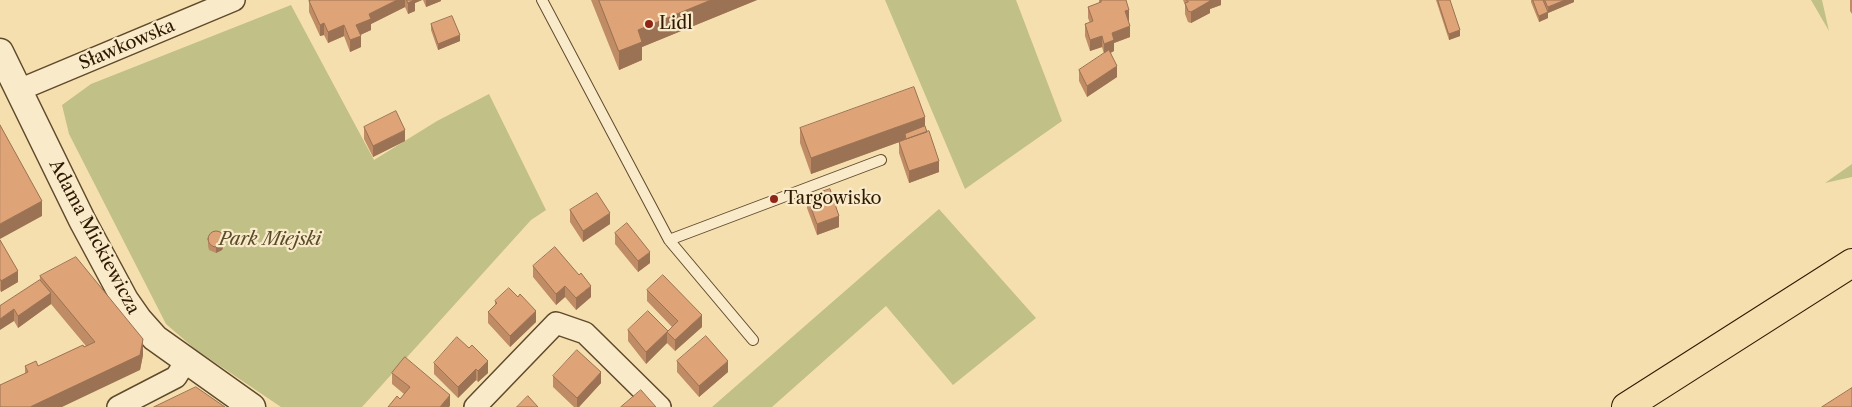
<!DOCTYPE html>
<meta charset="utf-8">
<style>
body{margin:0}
canvas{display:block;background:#f6dfae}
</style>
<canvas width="1852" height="407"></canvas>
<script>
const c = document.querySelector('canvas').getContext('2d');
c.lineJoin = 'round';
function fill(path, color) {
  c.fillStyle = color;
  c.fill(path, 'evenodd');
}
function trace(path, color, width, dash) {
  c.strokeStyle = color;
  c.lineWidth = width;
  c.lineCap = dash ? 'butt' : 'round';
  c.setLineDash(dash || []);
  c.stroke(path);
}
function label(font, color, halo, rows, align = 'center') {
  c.font = font + ' "Libre Caslon Text",serif';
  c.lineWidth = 4.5;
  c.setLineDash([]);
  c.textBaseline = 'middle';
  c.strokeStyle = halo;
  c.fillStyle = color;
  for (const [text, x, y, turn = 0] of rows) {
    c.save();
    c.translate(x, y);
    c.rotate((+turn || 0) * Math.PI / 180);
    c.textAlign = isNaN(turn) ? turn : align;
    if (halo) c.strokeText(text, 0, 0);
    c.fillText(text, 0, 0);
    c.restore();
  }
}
fill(new Path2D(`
 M885 0H1016L1062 121 965 189Z
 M1811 0H1822L1829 31Z
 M291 5 374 160 437 121 489 94 546 210 531 220 362 407H281L195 349 166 324 69 134 62 105 91 84Z
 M1852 164V177L1825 183Z
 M939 209 1036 318 953 385 886 306 772 407H712Z`), '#c1c086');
const service = new Path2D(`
 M542 0 669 240 753 340
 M669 240 881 160`);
const minor = new Path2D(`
 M19 90 234 0
 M118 407 176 377 186 361
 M475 407 556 323 585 333 660 407`);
const tertiary = new Path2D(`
 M0 52 82 220 125 300 139 320 155 338 252 407`);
const primary = new Path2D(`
 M1626 407 1852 263`);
trace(service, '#604a2c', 12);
trace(minor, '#604a2c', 24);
trace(tertiary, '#604a2c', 29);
trace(primary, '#2e1900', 30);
trace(service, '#f9eaca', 10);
trace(minor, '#f9eaca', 21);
trace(tertiary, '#f9eaca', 26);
trace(primary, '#f6dfae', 28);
fill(new Path2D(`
 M312 0H422L415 3V11L408 14 405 7 371 24V30L360 35 361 47 350 52 344 36 328 43 324 35 320 36 309 12V1Z
 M423 0H441V1L426 7Z
 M591 0H757L642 47V60L619 70Z
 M1099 0H1126L1129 21H1128L1130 37 1114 43V51L1111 53 1117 77 1087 97 1079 81V70L1104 54 1102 47 1090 51 1085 36V24L1090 23 1088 18V7L1099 3Z
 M1183 0H1221V5L1210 9V13L1191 23 1188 22 1185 14V5Z
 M1436 0H1450L1460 36 1449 40Z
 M1531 0H1574V2L1548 13V18L1539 22 1531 2Z
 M1850 0H1852V14L1850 11Z
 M431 24 460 41 438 50 431 30Z
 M925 126 939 172 909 183 899 153V142L811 174 800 143V128Z
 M364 127 405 141 373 157 364 139Z
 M807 197 839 227 817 235 807 208Z
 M570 210 610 224 583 242 570 222Z
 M615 233 650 263 638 272 615 244Z
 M0 240 18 282 1 292 0 290Z
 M208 240 224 245 222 250 216 253 209 250 208 246Z
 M533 266 591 297 576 310 565 297 556 305 533 277Z
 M40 276 143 355 140 370 25 373V366H38L86 346 51 304 18 328 14 321 0 306 40 280Z
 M647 290 702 327 675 351 667 343 646 364 628 341V330L668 331 672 327 647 301Z
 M518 297 536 322 510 347 488 323V312L495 305V301Z
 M469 348 488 373 478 382 476 380 458 398 434 374V363Z
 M677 361 728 372 699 397 677 372Z
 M392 373 450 406 400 399 404 394 392 384Z
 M553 376 601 383 579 407H574L553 387Z`), '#bf8c66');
fill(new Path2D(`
 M397 0H405V7L371 24V30L356 37V25L369 14Z
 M412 0H422L415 3V11L408 14V3Z
 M426 0H441V1L426 7Z
 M711 0H757L642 47V60L619 70V51L638 30Z
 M1209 0H1221V5L1210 9V13L1191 23V12Z
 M1565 0H1574V2L1548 13V18L1539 22V16L1548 12V7Z
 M1129 10V21L1125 23V11Z
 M324 23V35L320 36V25Z
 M344 25V36L328 43V32Z
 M1130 26V37L1114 43V51L1104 55V44L1112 33Z
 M1460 30V36L1449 40V34Z
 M460 35V41L438 50V44Z
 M361 36V47L350 52V40Z
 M1102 36V47L1090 51V40Z
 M1117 66V77L1087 97V86Z
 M925 117V132L905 134V140L811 174V158Z
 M405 130V141L373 157V146Z
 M939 161V172L909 183V171Z
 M42 201V216L0 239V224Z
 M610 213V224L583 242V231Z
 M839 216V227L817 235V224Z
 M224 239V245L222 250 216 253V247Z
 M650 252V263L638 272V261Z
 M18 271V282L1 292V281Z
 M565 286V297L556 305V294Z
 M591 286V297L576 310V298Z
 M51 293V304L18 328V316Z
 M14 309V321L0 330V319Z
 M536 311V322L510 347V336Z
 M702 315V327L675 351V340Z
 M667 332V343L646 364V352Z
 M143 339V355L140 370 62 407H30Z
 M488 361V373L478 382V371Z
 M728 361V372L699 397V386Z
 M476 369V380L458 398V387Z
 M601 372V383L579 407H577V398Z
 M450 395V406L449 407H440Z`), '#9b7253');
const building = new Path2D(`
 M312 0H397L369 14 371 19 356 25 361 36 350 40 344 25 328 32 324 23 320 25 309 1Z
 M407 0H414L408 3Z
 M599 0H711L638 30 642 42 619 51Z
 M1101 0H1126L1129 10 1125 11 1130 26 1112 33 1114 40 1104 44 1102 36 1090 40 1085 24 1093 21 1088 7 1101 2Z
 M1187 0H1210V1L1191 12 1188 11 1185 3 1188 2Z
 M1438 0H1450L1460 30 1449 34Z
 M1533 0H1543L1548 12 1539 16Z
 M1545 0H1565L1548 7Z
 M452 16 460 35 438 44 431 24Z
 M1109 50 1117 66 1087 86 1079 70Z
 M914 87 925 117 811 158 800 128Z
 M396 111 405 130 373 146 364 127Z
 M0 125 42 201 0 224Z
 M925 126 927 132 906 139 905 134Z
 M929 131 939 161 909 171 899 142Z
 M830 189 839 216 817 224 807 197Z
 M597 193 610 213 583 231 570 210Z
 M627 223 650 252 638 261 615 233Z
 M208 239a8 8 0 1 1 16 0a8 8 0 1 1-16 0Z
 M0 240 18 271 1 281 0 279Z
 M555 247 579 275 581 273 591 286 576 298 565 286 556 294 533 266Z
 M76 257 143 339 140 355 30 407H0V385L28 372 25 366 36 361 38 366 83 345 84 347 95 342 40 276Z
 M663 275 702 315 675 340 667 332 678 321 647 290Z
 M40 280 51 293 18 316 14 309 0 319V306Z
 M509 288 518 297 520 294 536 311 510 336 488 312 497 303 495 301Z
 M648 311 668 331 646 352 628 330Z
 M706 336 728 361 699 386 677 361Z
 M457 337 469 348 472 345 488 361 478 371 476 369 458 387 434 363Z
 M577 350 601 372 577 398 553 376Z
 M405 357 450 395 440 407H388L397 396 400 399 410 387 392 373Z
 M196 387 225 407H154Z
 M1852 388V407H1822Z
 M641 390 656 407H621Z
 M528 396 538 407H517Z`);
fill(building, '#dea377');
trace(building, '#9b7253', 1);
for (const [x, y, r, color] of [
 [649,24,5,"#8f2418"],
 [774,199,5,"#8f2418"]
]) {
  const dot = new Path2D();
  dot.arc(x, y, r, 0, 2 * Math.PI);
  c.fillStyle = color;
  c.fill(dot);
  trace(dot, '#f9eaca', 2);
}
label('18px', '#2e1900', '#f9eaca', [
 ["Lidl",659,24],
 ["Targowisko",784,199]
], 'left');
label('18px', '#2e1900', '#f9eaca', [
 ["Sławkowska",127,45,-23],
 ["Adama Mickiewicza",94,237,62]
]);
label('italic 18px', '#5a4b28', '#f9eaca', [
 ["Park Miejski",270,240]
]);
</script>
